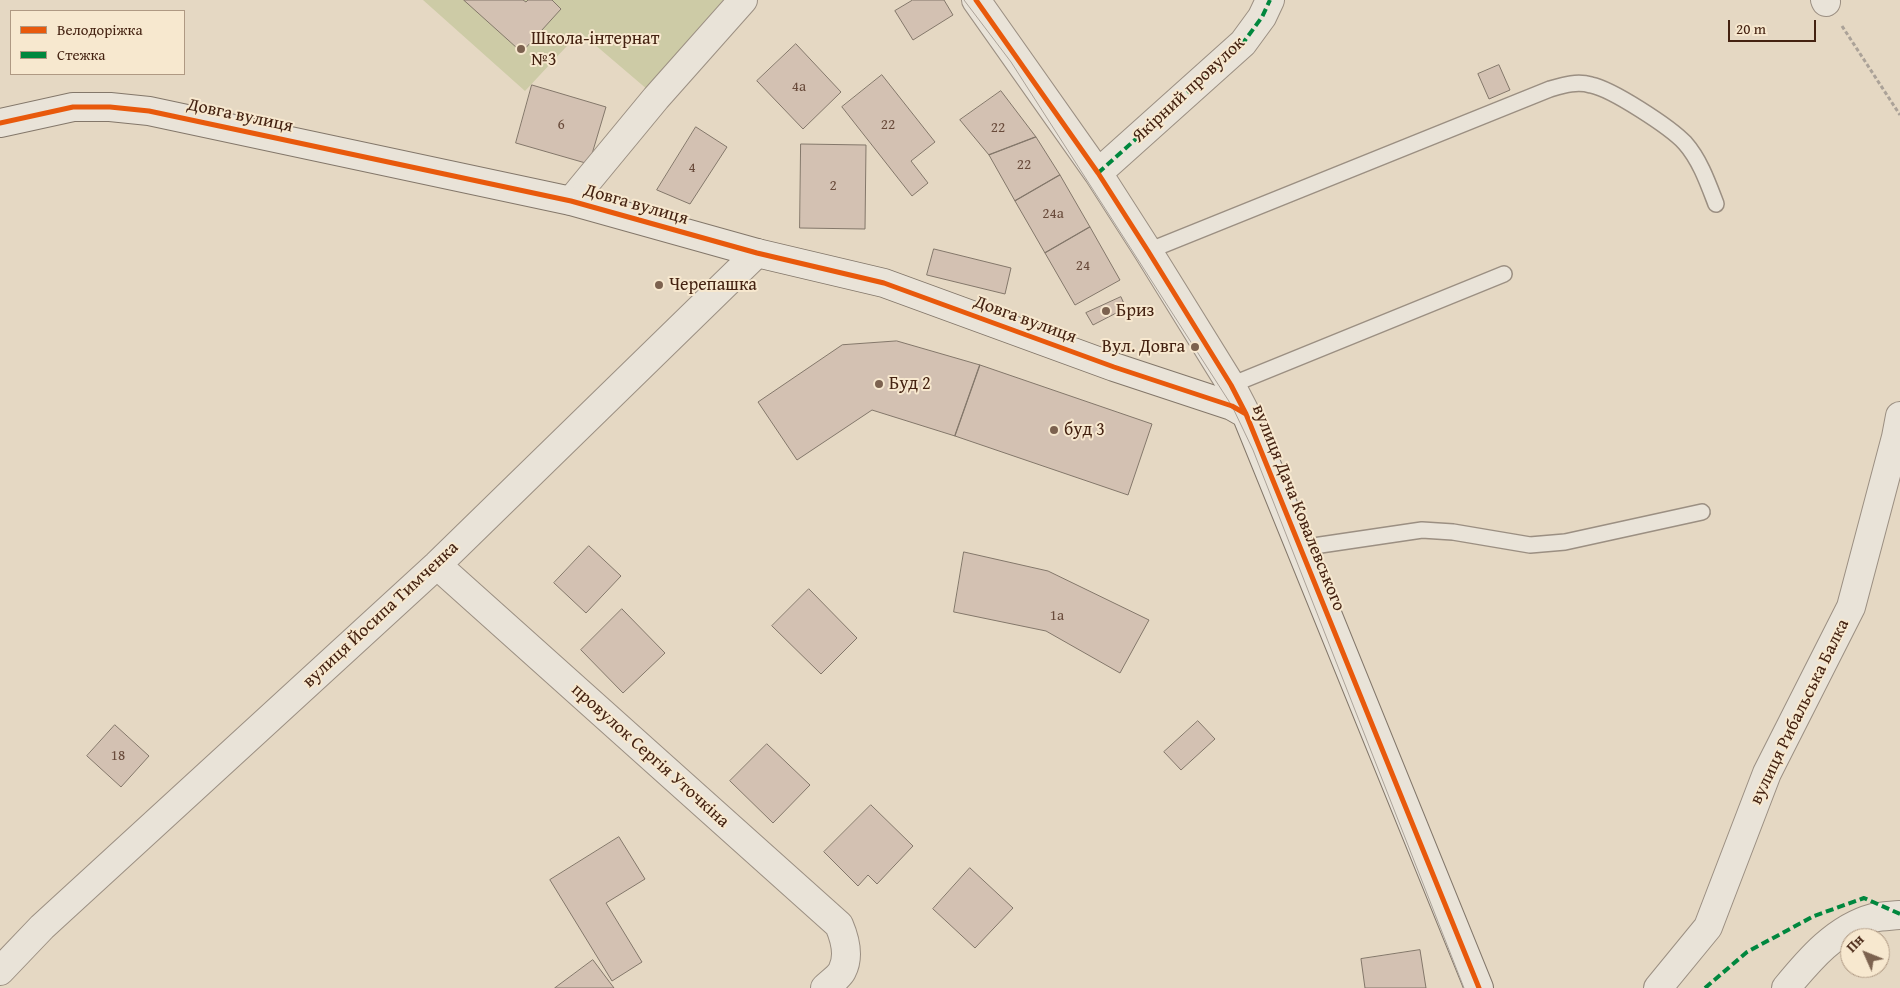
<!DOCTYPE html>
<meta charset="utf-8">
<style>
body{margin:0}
#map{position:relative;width:1900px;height:988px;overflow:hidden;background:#e5d8c3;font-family:"Gentium Book Plus",serif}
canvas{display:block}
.legend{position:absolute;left:10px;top:10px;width:175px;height:65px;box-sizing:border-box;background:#f7e8cf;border:1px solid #af9983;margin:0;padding:6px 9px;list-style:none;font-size:15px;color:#421}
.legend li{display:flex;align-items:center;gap:10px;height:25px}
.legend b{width:25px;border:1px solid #af9983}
.north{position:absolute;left:1840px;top:928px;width:50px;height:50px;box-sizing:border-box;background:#f7e8cf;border:1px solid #af9983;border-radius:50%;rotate:314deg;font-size:14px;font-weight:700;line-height:20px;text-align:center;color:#421}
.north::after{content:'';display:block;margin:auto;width:18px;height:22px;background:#7c624f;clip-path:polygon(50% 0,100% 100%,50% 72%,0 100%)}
.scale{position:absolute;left:1728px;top:20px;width:88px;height:22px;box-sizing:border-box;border:2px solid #421;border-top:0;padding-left:6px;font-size:15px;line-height:18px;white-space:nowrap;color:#421;-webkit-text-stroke:4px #f7e8cf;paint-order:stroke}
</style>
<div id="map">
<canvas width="1900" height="988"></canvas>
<ul class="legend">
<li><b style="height:6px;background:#e8590c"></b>Велодоріжка</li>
<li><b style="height:6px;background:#00873e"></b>Стежка</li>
</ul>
<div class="north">Пн</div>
<div class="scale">20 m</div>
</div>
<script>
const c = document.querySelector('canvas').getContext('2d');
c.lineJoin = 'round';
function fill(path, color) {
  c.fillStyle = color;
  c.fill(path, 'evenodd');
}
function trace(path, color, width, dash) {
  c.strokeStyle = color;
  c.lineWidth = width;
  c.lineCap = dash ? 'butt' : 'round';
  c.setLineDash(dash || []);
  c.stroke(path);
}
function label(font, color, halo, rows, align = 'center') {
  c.font = font + ' "Gentium Book Plus",serif';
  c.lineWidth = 4;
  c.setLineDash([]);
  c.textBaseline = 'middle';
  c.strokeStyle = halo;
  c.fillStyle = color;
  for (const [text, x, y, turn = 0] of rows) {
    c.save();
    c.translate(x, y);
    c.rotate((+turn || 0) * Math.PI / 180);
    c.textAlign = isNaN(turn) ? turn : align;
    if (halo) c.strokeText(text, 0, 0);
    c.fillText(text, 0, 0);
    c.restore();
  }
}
fill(new Path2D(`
 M423 0H728L648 90 580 32 525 91Z`), '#cdcba6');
const building = new Path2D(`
 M464 0H523L526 2 528 0H552L561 9 522 52Z
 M913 0H944L953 15 913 40 895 11Z
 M796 44 841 92 803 129 757 81Z
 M1499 65 1510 90 1489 99 1478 74Z
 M882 75 935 142 911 161 928 183 912 196 842 107Z
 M532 85 606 107 589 164 516 143Z
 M1001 91 1036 137 989 155 960 120Z
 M696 127 727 147 690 204 657 190Z
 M1036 137 1060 175 1015 201 989 155Z
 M801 144 866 145 865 229 800 228Z
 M1060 175 1090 227 1045 253 1015 201Z
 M1090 227 1120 280 1075 305 1045 253Z
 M934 249 1011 268 1005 294 927 275Z
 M1121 297 1126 308 1093 325 1086 313Z
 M897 341 980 365 955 436 872 410 797 460 758 402 842 345Z
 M980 365 1152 424 1128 495 955 436Z
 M589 546 621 576 586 613 554 583Z
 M964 552 1048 571 1149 620 1120 673 1046 631 954 612Z
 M809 589 857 638 821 674 772 626Z
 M622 609 665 653 623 693 581 650Z
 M1198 721 1215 739 1181 770 1164 752Z
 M115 725 149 756 121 787 87 756Z
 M767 744 810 785 773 823 730 781Z
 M871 805 913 846 877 884 868 875 858 886 824 852Z
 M619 837 645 879 606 903 642 962 612 981 550 880Z
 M970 868 1013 908 975 948 933 909Z
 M1420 950 1426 988H1365L1361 959Z
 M593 960 614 988H555Z`);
fill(building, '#d3c1b2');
trace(building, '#83776a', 1);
const lane = new Path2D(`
 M1148 251 1550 89C1564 85 1577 81 1591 85 1612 89 1670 127 1685 143 1700 160 1708 183 1716 204
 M1231 385 1504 274
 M1300 548 1422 530 1453 532 1530 545 1565 542 1702 512`);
const street = new Path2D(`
 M976 0 1098 173 1148 251 1231 385 1246 414
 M1825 0 1826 2
 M1098 173 1243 43 1262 17 1270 0
 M571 201 656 98 743 0
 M437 565 839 925C845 939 850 956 842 971 839 977 830 983 825 988
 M0 971 42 927 437 565 757 253
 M1658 988 1708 927 1767 773 1851 607 1896 437 1900 416
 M1786 988C1809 960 1836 928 1873 918 1881 916 1891 916 1900 915`);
const secondary = new Path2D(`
 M0 123 73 107H110L149 111 571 201 757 253 884 283 1114 367 1232 406 1246 414 1479 988`);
trace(lane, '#9b8f82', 18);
trace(street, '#9b8f82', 30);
trace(secondary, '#83776a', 30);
trace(new Path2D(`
 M1842 26 1900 115`), '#aba298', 3, [4, 2.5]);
trace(lane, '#e9e3d8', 15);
trace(street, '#e9e3d8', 28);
trace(secondary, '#e9e3d8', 28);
trace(new Path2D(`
 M964 0 1011 62 1232 406 1253 450 1464 988`), '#aba298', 1);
trace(new Path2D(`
 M1098 173 1243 43 1262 17 1270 0
 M1705 988 1747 952 1814 916 1864 898 1900 914`), '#00873e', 4, [8, 4]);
trace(new Path2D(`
 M976 0 1098 173 1148 251 1231 385 1246 414 1479 988
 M0 123 73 107H110L149 111 571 201 757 253 884 283 1114 367 1232 406 1246 414`), '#e8590c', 5);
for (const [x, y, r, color] of [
 [521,49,5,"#7c624f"],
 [659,285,5,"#7c624f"],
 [1106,311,5,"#7c624f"],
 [1195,347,5,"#7c624f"],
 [879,384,5,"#7c624f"],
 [1054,430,5,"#7c624f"]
]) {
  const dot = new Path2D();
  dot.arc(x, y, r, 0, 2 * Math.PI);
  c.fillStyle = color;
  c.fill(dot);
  trace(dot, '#f7e8cf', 2);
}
label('15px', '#684a3a', null, [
 ["4а",799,87],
 ["6",561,125],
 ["22",888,125],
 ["22",998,128],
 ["22",1024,165],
 ["4",692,168],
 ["2",833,186],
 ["24а",1053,214],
 ["24",1083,266],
 ["1а",1057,616],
 ["18",118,756]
]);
label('18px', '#421', '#f7e8cf', [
 ["Школа-інтернат",531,39],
 ["№3",531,60],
 ["Черепашка",669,285],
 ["Бриз",1116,311],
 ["Вул. Довга",1185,347,"right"],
 ["Буд 2",889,384],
 ["буд 3",1064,430]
], 'left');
label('18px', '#421', '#f7e8cf', [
 ["Якірний провулок",1189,90,-43],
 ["Довга вулиця",240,116,12],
 ["Довга вулиця",636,205,16],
 ["Довга вулиця",1025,320,20],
 ["вулиця Дача Ковалевського",1298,508,68],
 ["вулиця Йосипа Тимченка",381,615,-43],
 ["вулиця Рибальська Балка",1800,712,-64],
 ["провулок Сергія Уточкіна",650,756,42]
]);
</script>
